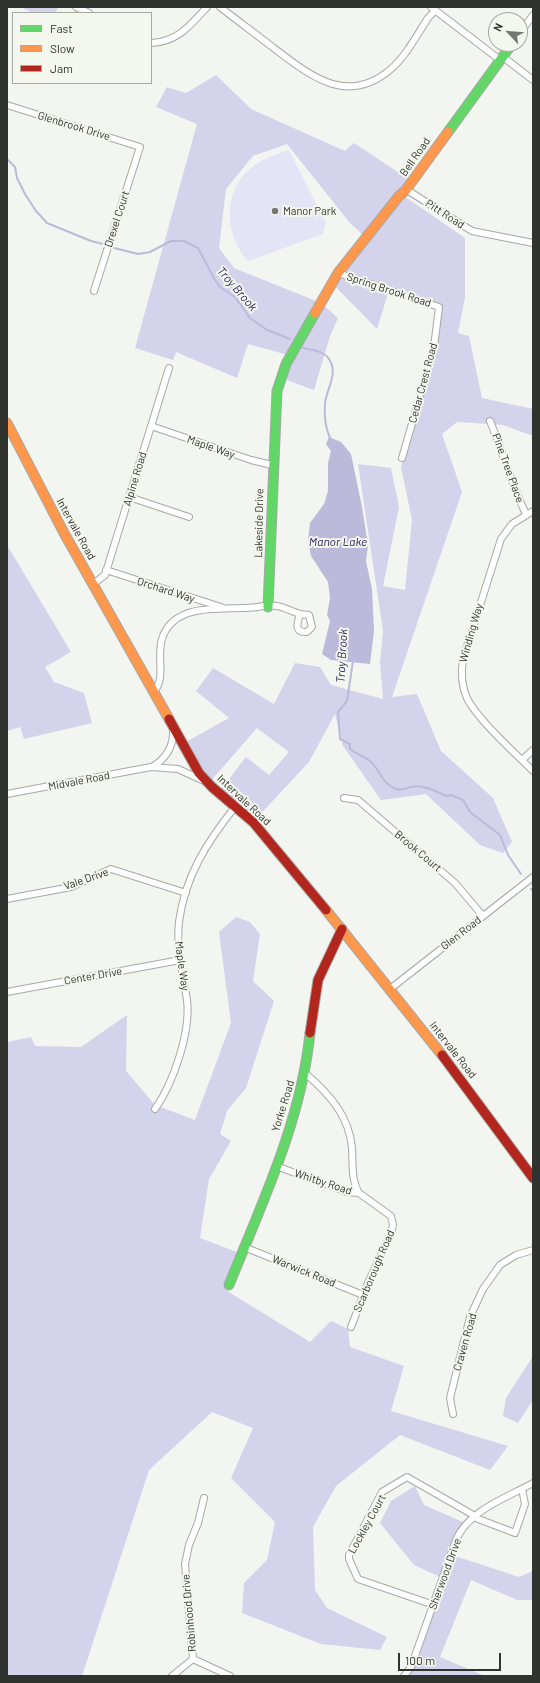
<!DOCTYPE html>
<style>
body{margin:0}
#map{position:relative;width:540px;height:1683px;overflow:hidden;background:#f3f5f0;font-family:Barlow,sans-serif}
canvas{display:block}
.frame{position:absolute;inset:0;border:8px solid #31332f;pointer-events:none}
.legend{position:absolute;left:12px;top:12px;width:140px;height:72px;box-sizing:border-box;background:#f3f7ee;border:1px solid #a5a9a2;margin:0;padding:5px 7px;list-style:none;font-size:12px;color:#31332f}
.legend li{display:flex;align-items:center;gap:8px;height:20px}
.legend b{width:20px;border:1px solid #a5a9a2}
.north{position:absolute;left:488px;top:12px;width:40px;height:40px;box-sizing:border-box;background:#f3f7ee;border:1px solid #a5a9a2;border-radius:50%;rotate:296deg;font-size:11px;font-weight:700;line-height:16px;text-align:center;color:#31332f}
.north::after{content:'';display:block;margin:auto;width:14px;height:18px;background:#757773;clip-path:polygon(50% 0,100% 100%,50% 72%,0 100%)}
.scale{position:absolute;left:398px;top:1653px;width:103px;height:18px;box-sizing:border-box;border:2px solid #31332f;border-top:0;padding-left:5px;font-size:12px;line-height:14px;white-space:nowrap;color:#31332f;-webkit-text-stroke:3px #f3f7ee;paint-order:stroke}
</style>
<div id="map">
<canvas width="540" height="1683"></canvas>
<div class="frame"></div>
<ul class="legend">
<li><b style="height:5px;background:#63d668"></b>Fast</li>
<li><b style="height:5px;background:#ff974d"></b>Slow</li>
<li><b style="height:5px;background:#b3261e"></b>Jam</li>
</ul>
<div class="north">N</div>
<div class="scale">100 m</div>
</div>
<script>
const c = document.querySelector('canvas').getContext('2d');
c.lineJoin = 'round';
function fill(path, color) {
  c.fillStyle = color;
  c.fill(path, 'evenodd');
}
function trace(path, color, width, dash) {
  c.strokeStyle = color;
  c.lineWidth = width;
  c.lineCap = dash ? 'butt' : 'round';
  c.setLineDash(dash || []);
  c.stroke(path);
}
function label(font, color, halo, rows, align = 'center') {
  c.font = font + ' Barlow,sans-serif';
  c.lineWidth = 4;
  c.setLineDash([]);
  c.textBaseline = 'middle';
  c.strokeStyle = halo;
  c.fillStyle = color;
  for (const [text, x, y, turn = 0] of rows) {
    c.save();
    c.translate(x, y);
    c.rotate((+turn || 0) * Math.PI / 180);
    c.textAlign = isNaN(turn) ? turn : align;
    if (halo) c.strokeText(text, 0, 0);
    c.fillText(text, 0, 0);
    c.restore();
  }
}
fill(new Path2D(`
 M289 150 326 223 323 234 248 261C225 237 222 192 250 169 261 159 275 155 289 150Z`), '#e4e4f7');
fill(new Path2D(`
 M20 7H59L54 13H33Z
 M216 75 251 109 345 151 354 143 413 182 404 196 465 238V297L458 333 469 336 482 398 533 409V436L503 425 457 422 442 434 462 492 392 697 417 694 441 751 493 798 512 842 503 853 480 845 426 794 381 800 343 746 335 714 309 762 253 822 219 792 246 757 269 775 289 752 257 728 210 782 182 744 229 718 196 691 213 668 274 704 295 663 320 667 331 685 383 699 380 663 383 631 358 464 391 468 399 507 383 586 405 590 412 520 401 467 440 310 389 290 377 329 333 284 365 237 350 223 287 144 253 156 226 189 219 248 234 268 321 303 338 318 330 336 314 390 279 377 288 355 248 344 237 378 176 352 173 360 135 348 197 124 156 107 167 87 186 93Z
 M7 545 71 652 45 667 54 682 84 693 92 723 24 739 20 727 7 731Z
 M236 917 250 922 260 934 253 981 274 1001 246 1088 227 1111 220 1134 231 1141 209 1179 200 1238 242 1254 227 1291 310 1342 331 1321 348 1329 350 1347 404 1366 391 1411 508 1446 490 1470 400 1435 336 1486 313 1527 315 1590 327 1608 387 1637 380 1650 321 1644 242 1613 244 1583 267 1560 275 1522 231 1478 253 1428 212 1412 149 1470 82 1676H7V1042L31 1037 35 1046 81 1047 127 1015 126 1071 155 1105 195 1120 231 1023 219 932Z
 M533 1356V1400L518 1423 503 1416 506 1398Z
 M415 1486 424 1505 465 1523 452 1555 519 1577 533 1571V1600H517L471 1580 440 1657 485 1676H403L406 1674 442 1578 414 1565 380 1523 391 1501Z`), '#d3d3ec');
fill(new Path2D(`
 M329 437 341 442 351 454 362 507 368 546 366 561 372 589 374 631 370 664 331 660 322 654 330 621 327 615 330 598 328 582 311 556 308 540 310 523 324 504 328 491V463L331 451 326 444Z`), '#bbbada');
trace(new Path2D(`
 M7 159 15 167 17 178 25 194 36 211 47 223 91 241 103 244
 M114 248 138 254 150 252 171 241H184L198 248 215 280 220 287 235 297 250 318 267 330 290 339
 M303 348C311 350 324 351 329 359 339 374 326 389 325 404 324 416 325 427 330 438
 M353 661 347 701 338 712 340 739 350 744V749C356 754 366 757 371 762 380 770 383 785 396 789 402 791 405 788 411 787 423 784 436 791 446 796L451 795 463 800 470 812 500 835 508 855 521 874
 M531 889 533 890`), '#bbbada', 2);
const street = new Path2D(`
 M76 7 89 13
 M220 7C238 21 257 35 275 49 312 77 348 106 391 69 406 56 417 35 428 18L435 11
 M431 7 500 60
 M520 33 533 15
 M151 43C177 42 190 26 207 7
 M503 57 533 80
 M7 105 140 147 94 291
 M407 190 472 231 533 243
 M338 273 439 307 434 347 402 458
 M490 421C503 452 511 484 526 514
 M151 426 251 460 272 465
 M129 497 189 517
 M533 511 512 524 501 539 463 659C461 672 461 685 467 698 477 719 515 753 533 771
 M106 570 221 607
 M93 584 105 575 169 368
 M154 692C167 676 155 655 163 636 175 605 215 609 243 608 254 608 266 605 277 606 284 607 293 612 300 614L309 615 312 627 307 632C294 633 297 623 300 614
 M522 760 533 750
 M152 767C167 758 174 746 173 729
 M7 794 151 767 178 769 202 780
 M344 798 358 800 455 883 483 916
 M7 899 71 887 111 869 186 893
 M390 989 533 877
 M7 992 180 960
 M305 1073C329 1094 349 1115 352 1148 353 1164 351 1180 359 1193
 M155 1109C173 1084 191 1032 187 1000 183 974 176 949 179 922 185 876 207 842 235 807
 M276 1166 347 1192 359 1193 391 1216 393 1225 391 1233 368 1283 351 1327
 M244 1247 363 1295
 M453 1414 450 1398 470 1317 483 1289 500 1265 516 1255 533 1250
 M473 1517 515 1533 525 1504 522 1489
 M434 1605 358 1579 349 1559V1555L382 1492 407 1477 475 1516
 M193 1659 185 1564 189 1545 198 1523 204 1498
 M193 1659 230 1676
 M172 1676 193 1659
 M404 1676 411 1667 416 1653 456 1540C469 1510 506 1498 533 1483`);
const fast = new Path2D(`
 M448 132 512 44
 M268 607 277 391 286 364 315 313
 M229 1285C262 1203 301 1122 310 1033`);
const slow = new Path2D(`
 M315 313 338 273 399 196 405 191 448 132
 M7 423 64 533 169 719
 M326 910 442 1055`);
const jam = new Path2D(`
 M169 719 199 773 212 787 253 822 326 910
 M310 1033 318 980 342 929
 M442 1055 533 1178`);
trace(street, '#a7a9a5', 8);
trace(fast, '#a7a9a5', 11);
trace(slow, '#a7a9a5', 11);
trace(jam, '#a7a9a5', 11);
trace(street, '#fdfefd', 6);
trace(fast, '#63d668', 9);
trace(slow, '#ff974d', 9);
trace(jam, '#b3261e', 9);
for (const [x, y, r, color] of [
 [275,211,4,"#757773"]
]) {
  const dot = new Path2D();
  dot.arc(x, y, r, 0, 2 * Math.PI);
  c.fillStyle = color;
  c.fill(dot);
  trace(dot, '#f3f7ee', 1.5);
}
label('11px', '#31332f', '#f3f7ee', [
 ["Glenbrook Drive",74,126,17],
 ["Bell Road",415,157,-55],
 ["Pitt Road",445,214,33],
 ["Drexel Court",117,219,-72],
 ["Spring Brook Road",389,290,18],
 ["Cedar Crest Road",423,383,-75],
 ["Maple Way",211,447,19],
 ["Pine Tree Place",508,468,70],
 ["Alpine Road",135,479,-73],
 ["Lakeside Drive",259,523,-89],
 ["Intervale Road",76,529,61],
 ["Orchard Way",166,590,18],
 ["Winding Way",471,633,-74],
 ["Midvale Road",79,781,-11],
 ["Intervale Road",244,800,43],
 ["Brook Court",418,851,40],
 ["Vale Drive",86,879,-19],
 ["Glen Road",461,933,-38],
 ["Maple Way",182,966,82],
 ["Center Drive",93,976,-10],
 ["Intervale Road",453,1050,52],
 ["Yorke Road",283,1106,-73],
 ["Whitby Road",323,1182,18],
 ["Warwick Road",304,1271,22],
 ["Scarborough Road",374,1271,-67],
 ["Craven Road",465,1342,-74],
 ["Lockley Court",367,1524,-61],
 ["Sherwood Drive",445,1574,-70],
 ["Robinhood Drive",189,1613,-95]
]);
label('11px', '#31332f', '#f3f7ee', [
 ["Manor Park",283,211]
], 'left');
label('italic 12px', '#2b215b', '#f3f7ee', [
 ["Troy Brook",237,289,49],
 ["Manor Lake",338,542],
 ["Troy Brook",342,656,-87]
]);
</script>
